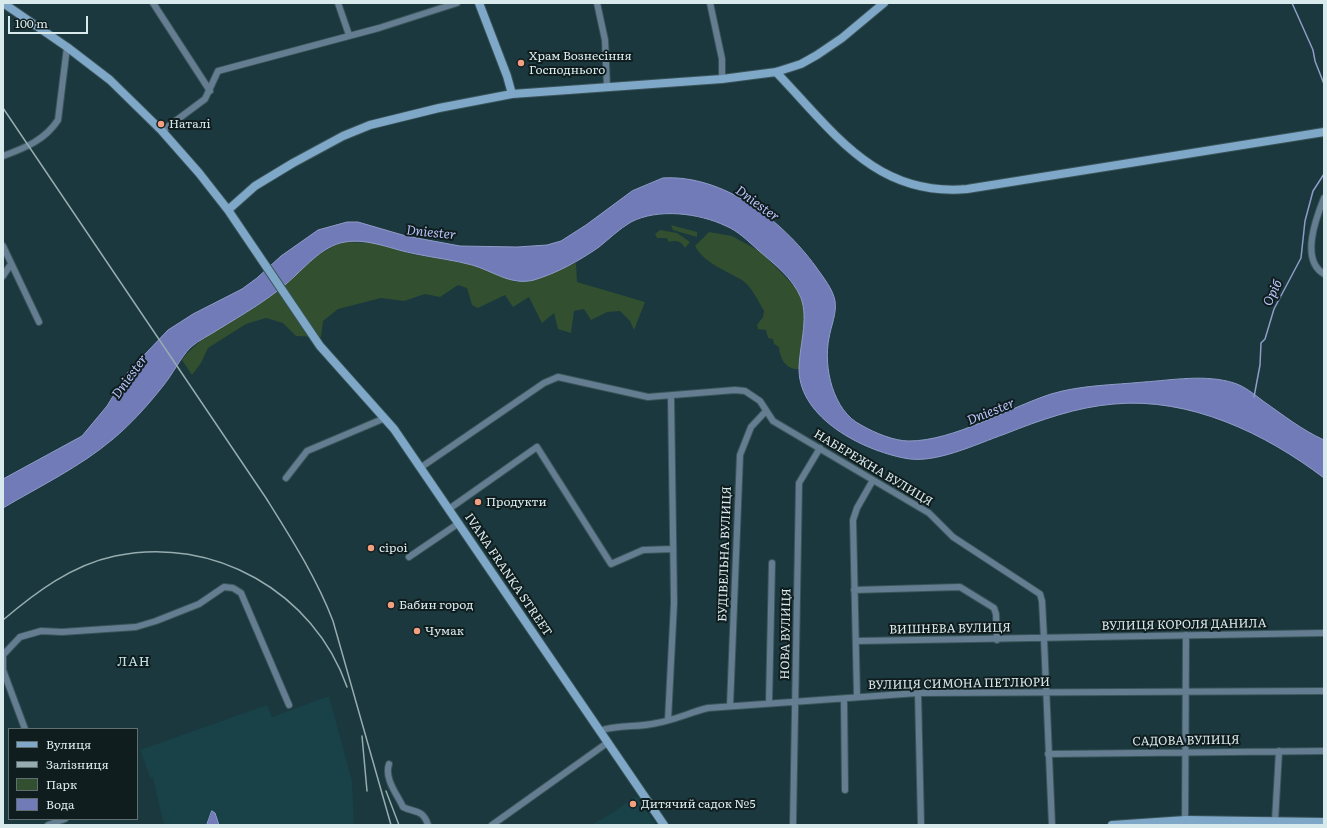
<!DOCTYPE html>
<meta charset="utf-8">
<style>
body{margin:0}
#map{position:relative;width:1327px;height:828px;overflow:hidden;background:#1a383d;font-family:Literata,serif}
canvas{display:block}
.frame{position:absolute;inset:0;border:4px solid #d9eaed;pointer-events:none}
.legend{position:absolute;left:8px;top:728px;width:130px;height:92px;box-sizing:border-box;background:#101d1f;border:1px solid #606f71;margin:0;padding:5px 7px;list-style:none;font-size:12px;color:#d9eaed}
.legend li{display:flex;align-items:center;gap:8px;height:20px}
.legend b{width:20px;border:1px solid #606f71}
.scale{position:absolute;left:8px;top:16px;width:80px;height:18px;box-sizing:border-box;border:2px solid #d9eaed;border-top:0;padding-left:5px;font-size:12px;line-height:14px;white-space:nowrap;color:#d9eaed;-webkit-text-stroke:3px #101d1f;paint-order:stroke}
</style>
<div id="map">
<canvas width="1327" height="828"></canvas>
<div class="frame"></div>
<ul class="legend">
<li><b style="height:5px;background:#7fa7c7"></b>Вулиця</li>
<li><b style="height:5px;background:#96acaf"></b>Залізниця</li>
<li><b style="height:11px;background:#324f30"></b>Парк</li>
<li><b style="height:11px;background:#717bb8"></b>Вода</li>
</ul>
<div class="scale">100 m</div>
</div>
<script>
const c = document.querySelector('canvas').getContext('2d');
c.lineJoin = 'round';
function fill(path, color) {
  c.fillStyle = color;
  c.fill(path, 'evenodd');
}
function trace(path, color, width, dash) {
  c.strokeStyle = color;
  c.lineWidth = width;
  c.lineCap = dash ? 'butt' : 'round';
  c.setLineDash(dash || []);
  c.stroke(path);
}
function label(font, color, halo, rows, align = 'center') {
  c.font = font + ' Literata,serif';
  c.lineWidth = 4;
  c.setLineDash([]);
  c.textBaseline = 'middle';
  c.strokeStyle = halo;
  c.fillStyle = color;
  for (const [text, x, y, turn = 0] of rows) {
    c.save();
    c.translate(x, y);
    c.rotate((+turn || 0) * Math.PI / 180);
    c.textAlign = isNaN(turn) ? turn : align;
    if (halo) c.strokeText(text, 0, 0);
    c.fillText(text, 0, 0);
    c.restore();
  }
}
fill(new Path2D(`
 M329 696 352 781 354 825H164L153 778 150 777 140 750 267 705 272 717Z
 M636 796 656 825H591L612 813Z`), '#184248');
fill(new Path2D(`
 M671 225 697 232V237L673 230Z
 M660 230 677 233 690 242 685 248C681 241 677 240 669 242L667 238H657L655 234Z
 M709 232 732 236 761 252 797 289 803 303 805 313 799 369C786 370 780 359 779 347L774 344 773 339 768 338 766 330 758 329 757 325 763 317 764 311C759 302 751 286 742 280 725 270 705 264 695 246Z
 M345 242 375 243 411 254 470 264 516 282 532 280 576 263 577 282 645 302 634 330 630 321 620 311 607 312 591 320 584 309 574 311 571 333 558 329 554 313 542 323 529 297 513 307 505 295 478 308 472 305 467 288 458 285 440 297 425 294 404 301 381 298 338 309 323 321 321 337 296 336 283 323 266 318 246 324 208 348 201 363 192 375 182 360C202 333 237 320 264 301 291 282 313 251 345 242Z`), '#324f30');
const water = new Path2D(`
 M663 178C723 174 783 221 816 267 823 277 833 289 835 301 837 313 831 326 829 338 823 367 833 411 861 425 875 433 894 441 909 441 954 441 1008 408 1051 394 1081 385 1113 385 1144 382 1173 380 1206 374 1234 383 1244 386 1254 394 1263 401 1283 415 1302 430 1324 440V478C1265 433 1189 397 1114 404 1077 407 1040 420 1005 434 976 444 934 465 904 458 863 450 800 419 799 370 799 347 809 319 801 298 793 278 773 263 758 250 748 241 738 231 726 226 699 213 658 208 631 222 619 229 609 239 599 247 579 261 557 273 534 280 511 286 493 271 472 265 454 260 435 258 416 254 393 250 369 238 345 242 321 246 304 269 286 284 266 301 242 315 219 329 210 335 199 340 191 347 180 358 173 374 163 386 148 405 131 424 113 439 80 467 40 486 3 508V479L82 436 107 406 128 372 168 330 193 314 242 289 257 278 281 256 318 230 347 222H358L406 236 460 246 517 247 547 245 561 241 586 225 632 191Z
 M212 811 215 813 219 825H207Z`);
fill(water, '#717bb8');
trace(water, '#909cc8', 1);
trace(new Path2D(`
 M1292 3 1313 50 1315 61 1324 84
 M1254 397 1260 365 1261 343 1265 339 1274 309 1301 258 1305 221 1313 191 1324 174`), '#909cc8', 1.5);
const street = new Path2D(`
 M153 3 210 91
 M338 3 349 35
 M597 3 605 40 607 87
 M710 3 722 59V79
 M162 131 205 99 218 71 379 28 457 3
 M3 156C25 148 45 140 58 120L67 47
 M1324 198C1316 218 1300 260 1324 274
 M3 246 39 322
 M3 276 11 264
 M420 468 544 383 558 377 648 397 735 390 745 391 760 401 773 421 929 513 953 537 1040 594 1042 601 1044 639 1052 825
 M286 478 307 451 385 418
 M449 509 537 447 611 564 643 550 673 549
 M409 557 459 523
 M854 590 960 587 994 608 996 614 997 640
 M856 641 1324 633
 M918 693 921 825
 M857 697 853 520 857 508 873 480
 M844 699 845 790
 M769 703 772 563
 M730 706 740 455 751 427 766 411
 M668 720 674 603 671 396
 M25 729 3 670V655L20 637 41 631 62 632 136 627 156 621 199 604 224 587 233 588 241 593 289 705
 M599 731C620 724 637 728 657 723 675 720 691 712 708 708L918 693 1324 691
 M1048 754 1324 751
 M389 764C384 779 397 794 403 807 415 813 423 809 428 825
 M1275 821 1279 751
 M48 825 65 819
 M492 825 607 743
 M793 825 799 483 820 448
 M1185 825 1186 635`);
const secondary = new Path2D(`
 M3 3 67 47 110 80 162 131 199 173 228 210 320 346 394 429 664 825
 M479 3 507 76 512 94
 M776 72C833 131 875 197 967 189L1324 132
 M228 210 255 186 293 163 343 136 370 125 439 108 512 94 722 79 776 72 801 64 817 55 842 38 884 3
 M1112 825 1186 820 1324 822`);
trace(street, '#395459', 8);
trace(secondary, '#395459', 10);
trace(street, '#647d91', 6);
trace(secondary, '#7fa7c7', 8);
trace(new Path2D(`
 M3 108 266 498C291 538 316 577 333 621L391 825
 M3 620C36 592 72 565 115 556 213 535 314 592 347 687
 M362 736 367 791
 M386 791 399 825`), '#96acaf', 1.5);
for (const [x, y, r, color] of [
 [521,63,4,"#f2a07f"],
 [161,124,4,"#f2a07f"],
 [478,502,4,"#f2a07f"],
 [371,548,4,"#f2a07f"],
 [391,605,4,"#f2a07f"],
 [417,631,4,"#f2a07f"],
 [633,804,4,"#f2a07f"]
]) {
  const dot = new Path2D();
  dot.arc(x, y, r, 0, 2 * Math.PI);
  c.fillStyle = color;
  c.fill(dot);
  trace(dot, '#101d1f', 1.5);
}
label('12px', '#d9eaed', '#101d1f', [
 ["Храм Вознесіння",529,56],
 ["Господнього",529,70],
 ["Наталi",169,124],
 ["Продукти",486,502],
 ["сіроі",379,548],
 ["Бабин город",399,605],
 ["Чумак",425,631],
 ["Дитячий садок №5",641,804]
], 'left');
label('12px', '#d9eaed', '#101d1f', [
 ["НАБЕРЕЖНА ВУЛИЦЯ",873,468,31],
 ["БУДІВЕЛЬНА ВУЛИЦЯ",725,554,-88],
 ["IVANA FRANKA STREET",508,575,56],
 ["ВУЛИЦЯ КОРОЛЯ ДАНИЛА",1184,625,-1],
 ["ВИШНЕВА ВУЛИЦЯ",950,629,-1],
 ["НОВА ВУЛИЦЯ",786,634,-89],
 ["ВУЛИЦЯ СИМОНА ПЕТЛЮРИ",959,684,-1],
 ["САДОВА ВУЛИЦЯ",1186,741,-1]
]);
label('italic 13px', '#b9c3f8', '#101d1f', [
 ["Dniester",757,204,36],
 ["Dniester",431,233,6],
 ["Оріб",1273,293,-64],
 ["Dniester",130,377,-54],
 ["Dniester",991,412,-22]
]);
c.letterSpacing = '1px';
label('13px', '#c1e4ea', '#101d1f', [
 ["ЛАН",134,662]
]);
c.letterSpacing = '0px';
</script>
